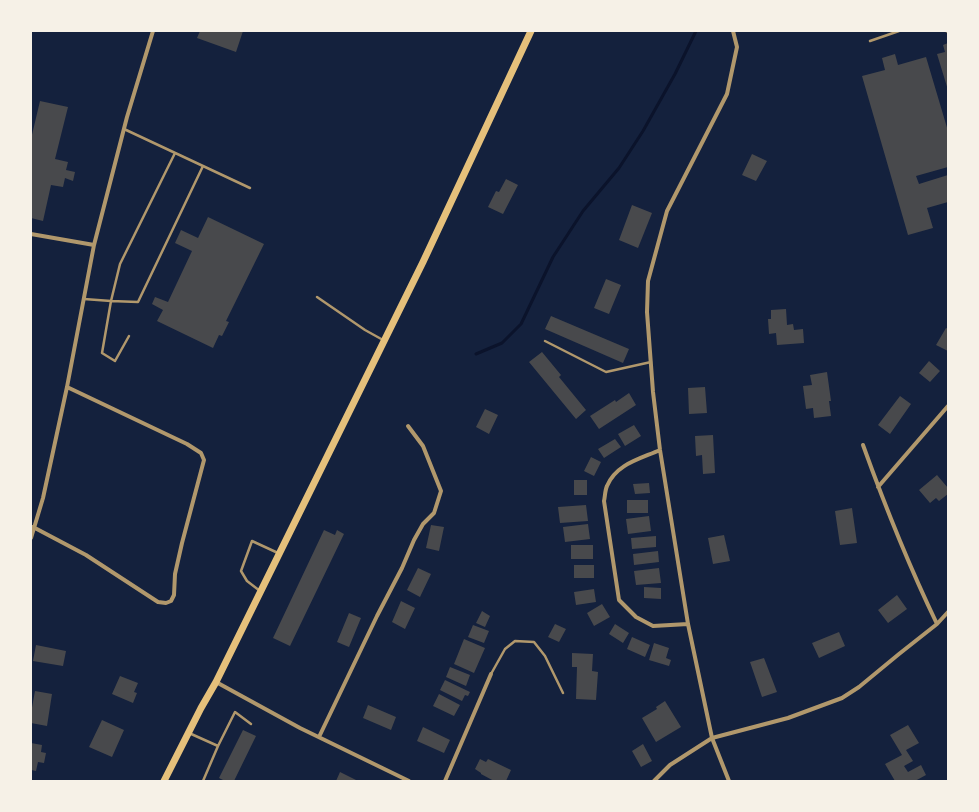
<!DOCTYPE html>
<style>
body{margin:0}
#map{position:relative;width:979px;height:812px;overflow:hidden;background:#14213d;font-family:Lato,sans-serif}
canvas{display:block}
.frame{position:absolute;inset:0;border:32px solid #f6f1e7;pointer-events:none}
</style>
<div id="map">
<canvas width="979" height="812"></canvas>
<div class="frame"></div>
</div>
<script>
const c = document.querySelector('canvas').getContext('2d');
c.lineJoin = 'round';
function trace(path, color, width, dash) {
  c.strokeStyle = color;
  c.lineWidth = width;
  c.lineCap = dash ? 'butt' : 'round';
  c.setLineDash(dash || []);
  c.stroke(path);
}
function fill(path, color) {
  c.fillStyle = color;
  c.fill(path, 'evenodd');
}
trace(new Path2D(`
 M476 354 502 343 521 324 553 257 583 211 619 168 643 131 675 74 696 31`), '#0b132b', 3);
fill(new Path2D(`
 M200 31H243L236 52 197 38Z
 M948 43V90L937 54 945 52 943 45Z
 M895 54 898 65 926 57 948 131V167L916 176 919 184 948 175V202L927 208 933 228 908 235 862 76 885 70 882 58Z
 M40 101 68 107 55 159 68 162 66 170 75 172 73 181 65 178 63 187 51 185 43 221 31 218V139Z
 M752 154 767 161 756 181 742 175Z
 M506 179 518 185 503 214 488 207 496 191 499 192Z
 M632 205 652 213 638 248 619 240Z
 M208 217 264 244 226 321 229 322 222 336 219 335 213 348 157 321 163 310 152 304 155 297 168 302 192 251 175 243 181 230 198 238Z
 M606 279 621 285 609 314 594 308Z
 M786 309 787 325 793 324 794 330 803 329 804 343 777 345 776 333 769 334 768 319H771V310Z
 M551 316 629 349 623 363 545 329Z
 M946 328 948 329V351L936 345Z
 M542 352 561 375 559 377 586 410 576 419 529 362Z
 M929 361 940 371 930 382 919 373Z
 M827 372 831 401H829L831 416 814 418 813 408 806 409 803 386 812 385 810 375Z
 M705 387 707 413 689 414 688 388Z
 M629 393 636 405 599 429 590 416 615 400 616 402Z
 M900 396 911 404 890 434 878 425Z
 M485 409 498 415 489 434 476 427Z
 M634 425 641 436 625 446 618 434Z
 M713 435 715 473 703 474 702 455 696 456 695 436Z
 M615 439 621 447 604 458 598 449Z
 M591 457 601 462 594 476 584 471Z
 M937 475 948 488V494L939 501 936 498 930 503 919 490Z
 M574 480H587V495H574Z
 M649 483 650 493 635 494 633 484Z
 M627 500H648V513H627Z
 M586 505 588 521 560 523 558 507Z
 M852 508 857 543 840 545 835 511Z
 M649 516 651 531 628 534 626 519Z
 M588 524 590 539 565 542 563 527Z
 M431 525 444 527 439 551 426 548Z
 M324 530 335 535 337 530 344 534 290 646 273 638Z
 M724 535 730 561 713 564 708 538Z
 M656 536V547L632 549 631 538Z
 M571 545H593V559H571Z
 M658 551 659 562 634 565 633 554Z
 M574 565H594V578H574Z
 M418 568 431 574 420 597 407 590Z
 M659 568 661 583 636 585 634 571Z
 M644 587 661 588V599L644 598Z
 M594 589 596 602 576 605 574 592Z
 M897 595 907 609 888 623 878 610Z
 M401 601 415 608 405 629 392 622Z
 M602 604 610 617 594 626 587 613Z
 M482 611 490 616 485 627 476 623Z
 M349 613 361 618 349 647 337 642Z
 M555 624 566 629 559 642 548 637Z
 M615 624 629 633 623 643 609 634Z
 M473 625 489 631 484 643 468 637Z
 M839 632 845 646 819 658 812 643Z
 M632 637 650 645 645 657 627 649Z
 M464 639 485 648 474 673 454 664Z
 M654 643 669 648 666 658 671 660 669 666 649 660Z
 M36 645 66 651 63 666 33 661Z
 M572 653 593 654 592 671 598 672 596 700 576 699 577 667H572Z
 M764 658 777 692 762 697 750 662Z
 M450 667 470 675 466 686 446 677Z
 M120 676 138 683 134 692 137 693 133 703 112 694Z
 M445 680 470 692 468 696 465 695 462 701 440 690Z
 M35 691 52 694 47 726 31 723V713Z
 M439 694 460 705 454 716 433 706Z
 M665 701 681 727 656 742 642 718 657 709 656 707Z
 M368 705 396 717 391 730 363 718Z
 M102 720 124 730 112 757 89 747Z
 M908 725 919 743 906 750 913 761 904 766 908 772 921 765 926 775 915 781H895L885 764 902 755 890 735Z
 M423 727 450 740 444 753 417 741Z
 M243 730 256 736 234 781H225L219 778Z
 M31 743 42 745 41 752 46 753 44 763 38 762 36 771 31 770Z
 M643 744 652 761 641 767 632 751Z
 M480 759 486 762 488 759 511 770 506 781H494L481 774V773L475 769Z
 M340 772 356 780V781H336Z`), '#48494c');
trace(new Path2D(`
 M946 31 948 32
 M870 41 899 31
 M124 129 203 166 138 302 111 301 120 264 175 153
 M203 166 250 188
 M317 297 365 330 383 340
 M84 299 111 301 102 353 115 361 129 336
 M545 341 606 372 651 362
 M260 591 247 581 241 571 252 541 278 553
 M491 674 505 649 515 641 534 642 545 656 563 693
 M189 733 218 746 203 781
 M218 746 235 712 251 724`), '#b1986c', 2.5);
trace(new Path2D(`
 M31 234 94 245
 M863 445C885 506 909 566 937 624
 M660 450C640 459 616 464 607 486 605 490 605 497 604 501L619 600 636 617 653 626 688 624
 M878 487 948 406
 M33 527 86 555 158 602 166 603 171 601 174 595 175 574 182 543 204 460 201 453 187 444 67 387
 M31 538 43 498 67 387 94 245 127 117 153 31
 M216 682 300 728 409 781
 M319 737 377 616 402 568 414 540 423 524 434 513 441 491 423 446 408 426
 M445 781 491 674
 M654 781 670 765 712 738 788 718 842 698 859 687 899 654 937 624 948 612
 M729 781 712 738 688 624 660 450 653 392 647 312 648 281 667 211 727 94 737 47 733 31`), '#b1986c', 4);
trace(new Path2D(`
 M164 781 201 708 216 682 423 262 531 31`), '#e5c07b', 7);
</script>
